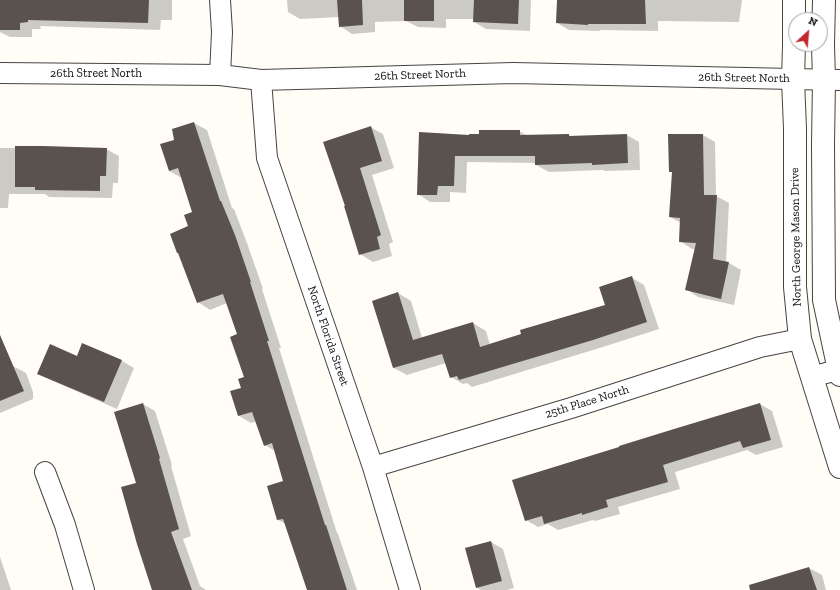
<!DOCTYPE html>
<style>
body{margin:0}
#map{position:relative;width:840px;height:590px;overflow:hidden;background:#fffdf5;font-family:"Zilla Slab",serif}
canvas{display:block}
.north{position:absolute;left:788px;top:12px;width:40px;height:40px;box-sizing:border-box;background:#fff;border:1px solid #a0a0a0;border-radius:50%;rotate:26deg;font-size:11px;font-weight:700;line-height:16px;text-align:center;color:#111}
.north::after{content:'';display:block;margin:auto;width:14px;height:18px;background:#c4262e;clip-path:polygon(50% 0,100% 100%,50% 72%,0 100%)}
</style>
<div id="map">
<canvas width="840" height="590"></canvas>
<div class="north">N</div>
</div>
<script>
const c = document.querySelector('canvas').getContext('2d');
c.lineJoin = 'round';
function fill(path, color) {
  c.fillStyle = color;
  c.fill(path, 'evenodd');
}
function trace(path, color, width, dash) {
  c.strokeStyle = color;
  c.lineWidth = width;
  c.lineCap = dash ? 'butt' : 'round';
  c.setLineDash(dash || []);
  c.stroke(path);
}
function label(font, color, halo, rows, align = 'center') {
  c.font = font + ' "Zilla Slab",serif';
  c.lineWidth = 4;
  c.setLineDash([]);
  c.textBaseline = 'middle';
  c.strokeStyle = halo;
  c.fillStyle = color;
  for (const [text, x, y, turn = 0] of rows) {
    c.save();
    c.translate(x, y);
    c.rotate((+turn || 0) * Math.PI / 180);
    c.textAlign = isNaN(turn) ? turn : align;
    if (halo) c.strokeText(text, 0, 0);
    c.fillText(text, 0, 0);
    c.restore();
  }
}
fill(new Path2D(`
 M0 0H172V20H161L160 30 40 26 41 29H32V37H10L0 32Z
 M287 0H531L530 31 486 29 474 22V19H446V28L418 27 406 21 375 22V32L352 34 340 26 339 17 300 19 288 12Z
 M558 0H742L739 22 658 21V31L600 30V31L569 30 557 23Z
 M194 123 207 130 232 208 234 209 247 243 263 289H262L281 348H279L337 533 338 534 357 590H307H308L286 524 278 520 268 486 285 481 275 451 265 445 257 421 251 423 239 416 242 389 245 378 239 335 227 303 210 310 198 302 190 227 194 213 182 178 169 171 176 140Z
 M370 127 383 134 394 168 372 175 393 242 389 244 392 256 373 262 360 254 345 207Z
 M519 131 528 136 569 135 572 137 627 135 639 142 640 170 605 171 603 170 549 172 536 165V163L467 162 466 193 450 192V202H430L418 194 470 136Z
 M703 135 715 142 716 196 729 203 726 262 729 263 741 270 734 305 698 297 686 289 695 249H692L680 241 681 223 670 217 673 173 670 171Z
 M0 148 106 149 119 156 118 183H113L112 198 49 197 45 194H9L8 208H0Z
 M632 278 644 285 659 329 606 346 472 387 467 383 463 384 451 377 446 363 407 375 394 368 373 301 398 293 411 301 422 338 473 323 486 331 490 345 607 305Z
 M83 345 122 361 134 368 117 409 51 380 39 373 77 357Z
 M13 366 26 373 33 392V399L0 413V368Z
 M143 404 155 411 172 465 171 466 191 536 183 539 200 586 206 590H152L138 483Z
 M760 404 772 411 783 447 756 455 747 450 675 472 680 489 618 507 620 514 595 521 593 520 558 530 548 524 538 527 526 520Z
 M491 542 503 549 514 588 507 590H482L477 588Z
 M0 557 11 590H0Z
 M809 568 822 575 826 590H788Z`), '#0003');
fill(new Path2D(`
 M0 0H149L148 23 28 20V22L20 23V30H0Z
 M337 0H362L363 25 339 27Z
 M404 0H434V21H404Z
 M474 0H519L518 24 473 22Z
 M557 0H645L646 24H588V25L556 23Z
 M194 122 220 201H221L235 235 251 282H250L269 341H267L325 525H326L347 590H307L283 519 277 520 267 486 283 481 272 443 264 446 252 412 238 416 230 391 241 388 238 379 244 377 230 337 237 334 223 294 197 303 178 253H177L170 234 188 226 184 215 192 212 178 168 169 171 160 144 174 140 172 129Z
 M371 126 382 161 360 168 381 235 377 237 380 249 359 255 344 206H345L323 142Z
 M479 130H520V135L569 134V136L627 134 628 163 592 165V163L535 165V156H455L454 186H438L437 195H417L419 132 469 135V134H479Z
 M668 134H703L704 195H717L713 259 729 262 721 299 685 290 696 243 679 242 680 218 669 217 672 172H669Z
 M15 146H43L107 148 106 176H100V191L35 190V187H15Z
 M632 276 647 322 593 340 459 380 457 376 450 378 442 354 393 368 372 301 398 292 413 340 473 322 480 347 521 334 520 330 605 305 599 287Z
 M0 335 24 391 0 401Z
 M82 343 122 360 104 402 37 374 50 344 77 356Z
 M143 403 160 458 159 459 179 529 171 532 192 590H152L137 544 121 487 136 483 114 412Z
 M760 403 771 440 743 448 740 441 663 465 668 482 606 500 608 507 582 515V513L544 524 542 516 525 521 512 480 619 447V446L674 429Z
 M491 541 502 581 476 588 465 548Z
 M809 567 817 590H750L749 585Z`), '#5a524d');
const minor = new Path2D(`
 M220 0 222 32 220 75
 M0 73 220 75 261 80 513 73 840 80
 M261 80 267 158 373 467 410 590
 M812 377 840 369
 M373 467 571 408 760 347 800 339
 M45 472 65 525 84 590`);
const tertiary = new Path2D(`
 M794 0V45L793 80 795 129V287L800 339 840 467
 M824 0 823 45 824 80 823 144 824 300 840 375`);
trace(minor, '#444', 22);
trace(tertiary, '#444', 24);
trace(minor, '#fff', 20);
trace(tertiary, '#fff', 22);
label('12px', '#111', '#fff', [
 ["26th Street North",96,74],
 ["26th Street North",420,75,-2],
 ["26th Street North",744,78,1],
 ["North George Mason Drive",796,237,-91],
 ["North Florida Street",328,336,71],
 ["25th Place North",587,402,-17]
]);
</script>
